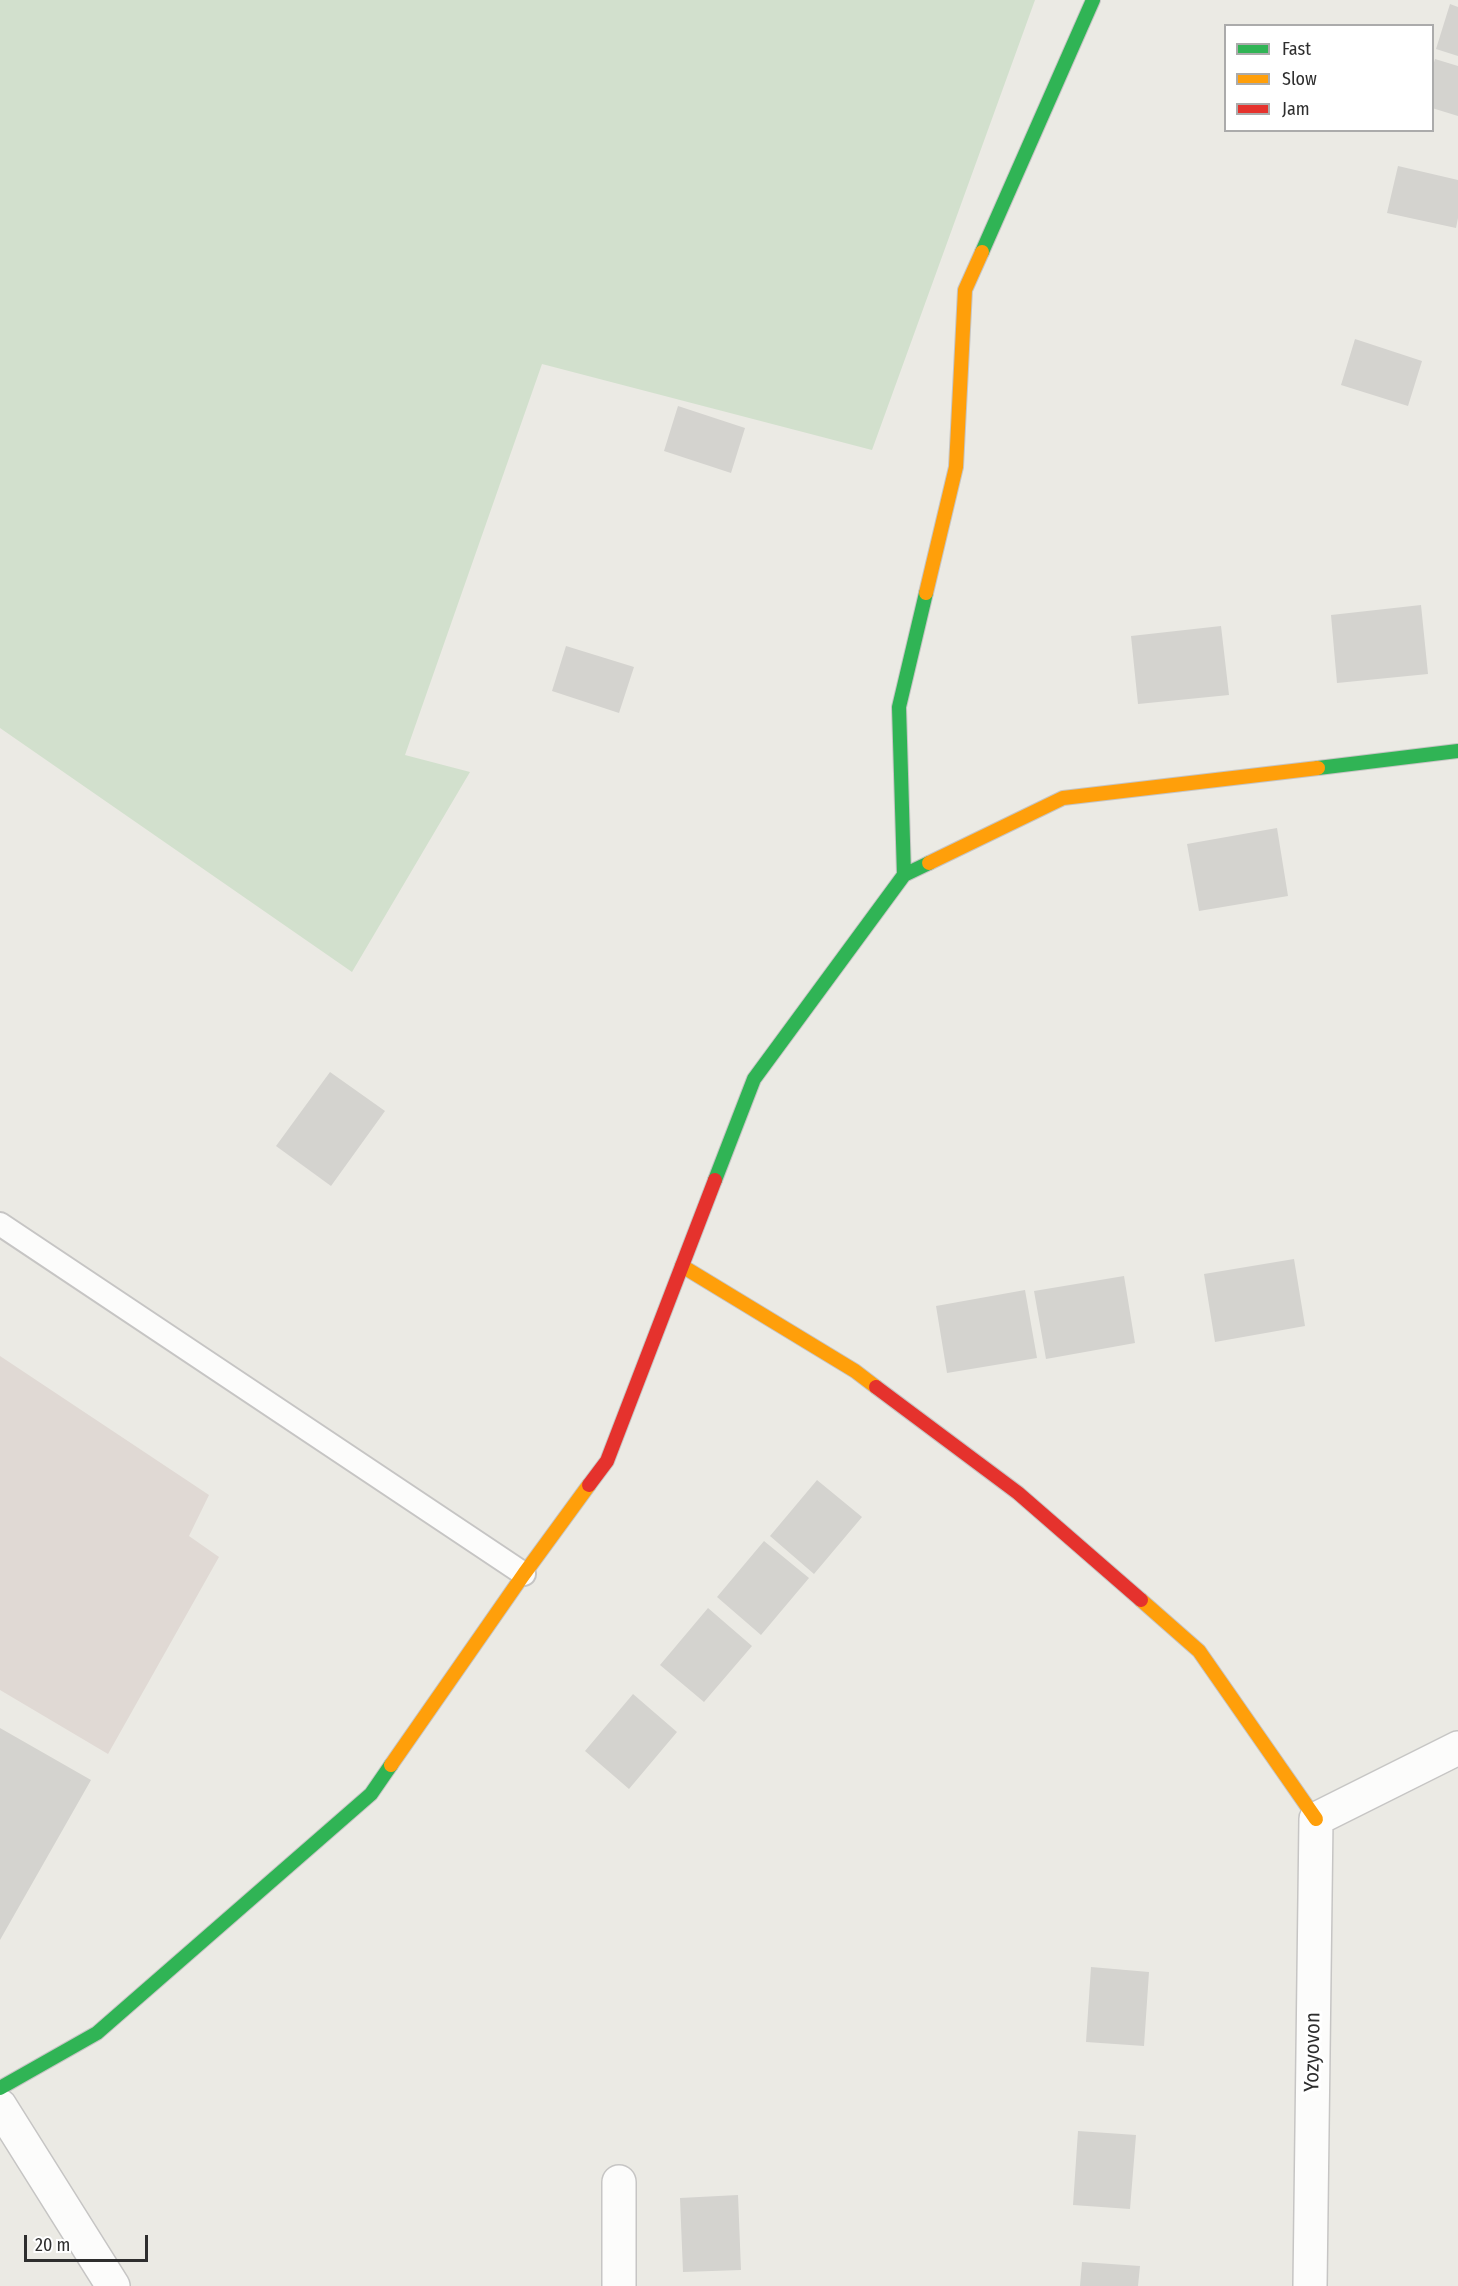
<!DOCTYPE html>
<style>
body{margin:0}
#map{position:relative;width:1458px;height:2286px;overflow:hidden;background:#ebeae4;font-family:"Fira Sans Condensed",sans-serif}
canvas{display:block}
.legend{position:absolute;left:1224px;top:24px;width:210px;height:108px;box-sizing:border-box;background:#fff;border:2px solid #ababab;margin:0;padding:8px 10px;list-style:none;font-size:18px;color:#2e2e2e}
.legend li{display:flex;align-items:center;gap:12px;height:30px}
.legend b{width:30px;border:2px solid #ababab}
.scale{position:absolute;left:24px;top:2235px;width:124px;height:27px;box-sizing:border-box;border:3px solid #2e2e2e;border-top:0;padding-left:8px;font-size:18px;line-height:21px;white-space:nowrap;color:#2e2e2e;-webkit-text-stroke:4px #fff;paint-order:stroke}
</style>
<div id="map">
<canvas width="1458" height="2286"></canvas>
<ul class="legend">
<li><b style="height:8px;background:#30b455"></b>Fast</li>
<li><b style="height:8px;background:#ff9f0a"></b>Slow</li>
<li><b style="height:8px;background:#e5322d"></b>Jam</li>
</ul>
<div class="scale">20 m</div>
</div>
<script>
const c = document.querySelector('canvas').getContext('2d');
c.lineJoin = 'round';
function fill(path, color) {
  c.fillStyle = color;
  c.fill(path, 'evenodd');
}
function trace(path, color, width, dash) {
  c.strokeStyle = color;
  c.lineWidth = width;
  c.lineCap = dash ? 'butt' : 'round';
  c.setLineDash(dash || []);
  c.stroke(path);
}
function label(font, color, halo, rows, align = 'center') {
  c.font = font + ' "Fira Sans Condensed",sans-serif';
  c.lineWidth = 6;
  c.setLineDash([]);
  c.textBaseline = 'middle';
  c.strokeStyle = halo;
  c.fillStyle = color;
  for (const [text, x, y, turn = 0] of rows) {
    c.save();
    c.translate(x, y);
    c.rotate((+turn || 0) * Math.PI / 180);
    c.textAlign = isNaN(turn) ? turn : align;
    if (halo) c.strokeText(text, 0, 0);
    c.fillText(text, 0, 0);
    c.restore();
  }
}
fill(new Path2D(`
 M0 1356 209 1495 189 1536 219 1557 108 1754 0 1690Z`), '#e0d9d4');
fill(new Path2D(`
 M0 0H1035L872 450 542 364 405 755 470 772 352 972 0 728Z`), '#d2e0cd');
fill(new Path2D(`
 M1450 4 1458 7V56L1436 49Z
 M1435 59 1458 66V116L1432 108V69Z
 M1398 166 1458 180V218L1456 228 1387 213Z
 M1355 339 1422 361 1408 406 1341 385Z
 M678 406 745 428 731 473 664 451Z
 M1421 605 1428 674 1337 683 1331 615Z
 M1221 626 1229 695 1138 704 1131 636Z
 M566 646 634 667 619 713 552 691Z
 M1277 828 1288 896 1199 911 1187 844Z
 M330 1072 385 1111 331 1186 276 1146Z
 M1294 1259 1305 1326 1215 1342 1204 1274Z
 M1124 1276 1135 1343 1046 1359 1034 1291Z
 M1025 1290 1037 1358 947 1373 936 1306Z
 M817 1480 862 1517 814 1574 770 1536Z
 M764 1541 809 1578 761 1635 717 1597Z
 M708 1608 752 1646 704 1702 660 1665Z
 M633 1694 677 1732 629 1789 585 1751Z
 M0 1728 91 1780 0 1940Z
 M1091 1967 1149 1972 1144 2046 1086 2042Z
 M1078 2131 1136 2135 1130 2209 1073 2205Z
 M738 2195 741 2270 683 2272 680 2198Z
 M1082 2262 1140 2266 1138 2286H1080Z`), '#d4d3cf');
const lane = new Path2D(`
 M0 1224 524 1574`);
const street = new Path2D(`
 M0 2106 113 2286
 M619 2286V2182
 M1310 2286 1316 1819 1458 1748`);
const fast = new Path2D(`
 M982 252 1093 0
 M1318 768 1458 751
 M904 875 899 707 926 593
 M715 1180 754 1079 904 875 929 863
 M0 2088 97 2033 371 1794 391 1765`);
const slow = new Path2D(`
 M926 593 956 467 965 290 982 252
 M929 863 1063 798 1318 768
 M682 1266 855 1371 876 1387
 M1141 1600 1199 1651 1316 1819
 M391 1765 524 1574 589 1485`);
const jam = new Path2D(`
 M876 1387 1018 1493 1141 1600
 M589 1485 607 1461 715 1180`);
trace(lane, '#c6c5c4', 26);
trace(street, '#c6c5c4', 36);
trace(fast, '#c6c5c4', 16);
trace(slow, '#c6c5c4', 16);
trace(jam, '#c6c5c4', 16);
trace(lane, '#fcfcfb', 22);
trace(street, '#fcfcfb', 33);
trace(fast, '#30b455', 14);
trace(slow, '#ff9f0a', 14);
trace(jam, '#e5322d', 14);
label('21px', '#2e2e2e', '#fff', [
 ["Yozyovon",1313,2052,-89]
]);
</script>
